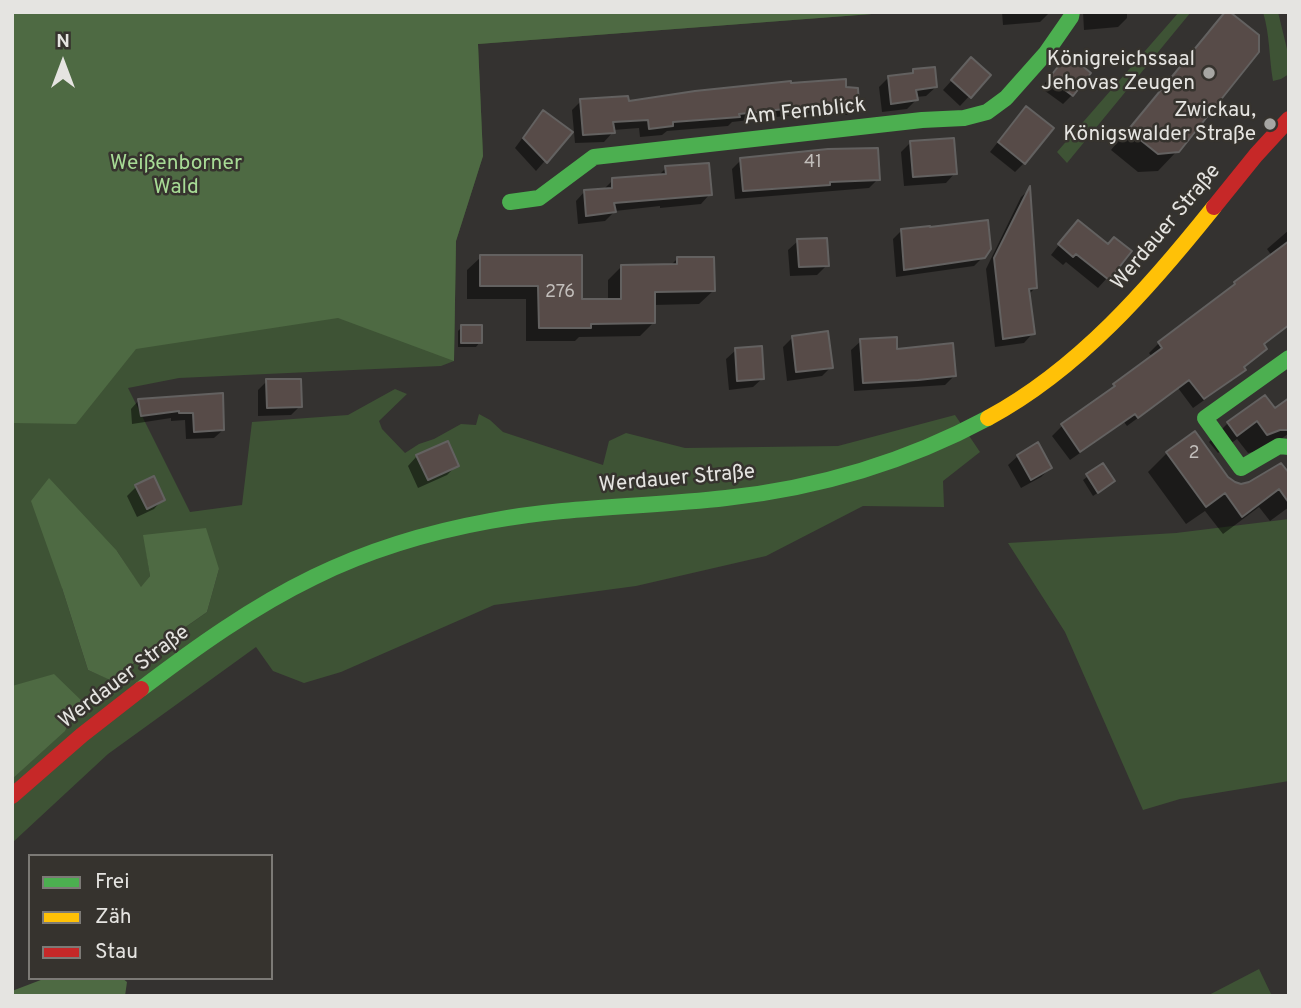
<!DOCTYPE html>
<meta charset="utf-8">
<style>
body{margin:0}
#map{position:relative;width:1301px;height:1008px;overflow:hidden;background:#343230;font-family:Overpass,sans-serif}
canvas{display:block}
.frame{position:absolute;inset:0;border:14px solid #e5e4e1;pointer-events:none}
.legend{position:absolute;left:28px;top:854px;width:245px;height:126px;box-sizing:border-box;background:#36332e;border:2px solid #7c7a76;margin:0;padding:9px 12px;list-style:none;font-size:21px;color:#e5e4e1}
.legend li{display:flex;align-items:center;gap:14px;height:35px}
.legend b{width:35px;border:2px solid #7c7a76}
.north{position:absolute;left:28px;top:28px;width:70px;height:70px;-webkit-text-stroke:5px #36332e;paint-order:stroke;rotate:0deg;font-size:19px;font-weight:700;line-height:28px;text-align:center;color:#e5e4e1}
.north::after{content:'';display:block;margin:auto;width:24px;height:32px;background:#e5e4e1;clip-path:polygon(50% 0,100% 100%,50% 72%,0 100%)}
</style>
<div id="map">
<canvas width="1301" height="1008"></canvas>
<div class="frame"></div>
<ul class="legend">
<li><b style="height:9px;background:#4caf50"></b>Frei</li>
<li><b style="height:9px;background:#ffc107"></b>Zäh</li>
<li><b style="height:9px;background:#c62828"></b>Stau</li>
</ul>
<div class="north">N</div>
</div>
<script>
const c = document.querySelector('canvas').getContext('2d');
c.lineJoin = 'round';
function fill(path, color) {
  c.fillStyle = color;
  c.fill(path, 'evenodd');
}
function trace(path, color, width, dash) {
  c.strokeStyle = color;
  c.lineWidth = width;
  c.lineCap = dash ? 'butt' : 'round';
  c.setLineDash(dash || []);
  c.stroke(path);
}
function label(font, color, halo, rows, align = 'center') {
  c.font = font + ' Overpass,sans-serif';
  c.lineWidth = 5;
  c.setLineDash([]);
  c.textBaseline = 'middle';
  c.strokeStyle = halo;
  c.fillStyle = color;
  for (const [text, x, y, turn = 0] of rows) {
    c.save();
    c.translate(x, y);
    c.rotate((+turn || 0) * Math.PI / 180);
    c.textAlign = isNaN(turn) ? turn : align;
    if (halo) c.strokeText(text, 0, 0);
    c.fillText(text, 0, 0);
    c.restore();
  }
}
fill(new Path2D(`
 M12 12H898L478 44 483 156 456 241 454 361 441 366 179 378 128 388 190 512 242 505 252 422 348 415 395 389 407 394 379 421 382 429 405 453 419 444 434 439 461 424 476 425 479 414 490 420 503 432 603 465 609 441 626 433 685 448 838 446 955 415 980 452 943 481 944 507 863 506 766 556 636 586 494 605 341 672 304 683 273 671 256 647 108 754 12 843ZM144 535 219 569 207 612 111 680 88 670 62 588 117 551 141 588 150 576Z
 M1179 12H1191L1067 163 1057 152Z
 M1263 12H1278L1287 49H1289V74L1281 79 1273 81C1269 58 1270 35 1263 12Z
 M1289 519V781L1180 799 1143 810 1065 632 1008 543 1176 533Z
 M1259 969 1272 996H1207Z`), '#3e5335');
fill(new Path2D(`
 M12 12H898L478 44 483 156 456 241 454 361 338 318 136 349 76 424 12 423Z
 M49 478 117 551 141 587 150 576 143 535 206 528 219 569 207 612 110 680 88 670 62 588 31 501Z
 M54 674 86 705 72 716 65 731 12 779V686Z
 M46 978H122L127 982 125 996H12V991Z`), '#4e6a43');
fill(new Path2D(`
 M1002 12H1050L1040 22 1003 25Z
 M1083 12H1127V18L1118 27 1084 30Z
 M1227 12 1177 151 1158 171 1138 172 1111 150 1208 31Z
 M1059 66 1072 95 1063 104 1041 88Z
 M962 69 989 75 960 106 943 90Z
 M914 71 936 87 926 96 916 97V100L907 109 882 112 879 87 889 77 909 76Z
 M845 89 857 106 848 115H833L813 118 812 113 732 122 728 126 667 131 662 135 640 137 639 128 613 130V132L604 142 575 143 572 110 581 101 627 103Z
 M544 113 570 132 536 171 515 148 534 122Z
 M1017 118 1024 163 1015 172 990 152Z
 M911 142 955 173 946 183 904 186 901 152Z
 M741 160 878 179 869 188 735 199 732 169Z
 M666 168 710 194 701 204 660 208V206L615 211 605 221 578 224 576 201 585 191 603 190 613 180 657 177Z
 M1029 190 1036 287 1028 295 1033 333 1024 343 995 347 986 269 1021 197Z
 M902 230 983 257 974 266 896 277 893 239Z
 M1289 230V326L1263 346 1234 379 1193 408 1178 388 1127 426 1124 422 1070 460 1052 436 1062 426 1104 396 1114 386 1152 357 1149 353 1159 343 1272 256 1267 249Z
 M1069 232 1107 278 1098 288 1066 262 1063 265 1051 255Z
 M798 241 827 265 817 275 790 276 788 250Z
 M481 257 580 301H608V280L621 267 670 266 677 259 713 291 699 304 653 305V323L640 336 579 337 575 341H526V299H467V270Z
 M462 327 480 342 476 347H458V331Z
 M793 337 831 367 822 376 787 381 783 347Z
 M861 341 896 351 954 376 945 385 854 391 851 350Z
 M736 350 763 378 753 387 729 390 726 359Z
 M267 381 300 406 291 415 258 416V390Z
 M221 395 223 430 214 438 186 439 185 420 171 421V418L132 424 131 409 139 400Z
 M1289 400V435L1288 434 1267 449 1248 453 1237 439 1218 453 1209 442 1228 423 1275 411Z
 M1167 453 1241 486 1289 474V507L1270 521 1259 507 1223 534 1205 511 1186 524 1148 472Z
 M417 456 457 465 447 475 418 488 408 466Z
 M1018 456 1050 468 1041 477 1021 488 1008 465Z
 M1102 466 1109 485 1093 496 1083 480Z
 M136 487 163 499 154 509 137 517 127 496Z`), '#0007');
const building = new Path2D(`
 M1225 12H1230L1259 35V52L1179 152 1158 154 1128 130Z
 M1068 54 1091 73 1073 96 1049 78Z
 M971 57 991 75 971 98 951 80Z
 M935 67 937 87 916 90 918 100 891 104 888 76 913 73V69Z
 M846 79V87L858 88 859 106H844L822 110 821 105 739 114 740 117 673 122V126L649 129 648 120 613 122 615 133 583 135 580 99 628 96 629 101 695 91 791 81V83Z
 M1026 106 1054 128 1025 164 998 142Z
 M543 110 573 132 547 163 523 138Z
 M954 138 957 174 913 177 910 141Z
 M878 148 880 180 830 182V185L743 191 740 158 828 149Z
 M709 163 712 195 614 203 616 212 586 216 584 190 612 188V178L666 174 665 166Z
 M1030 186 1037 288 1029 289 1035 334 1003 339 994 258Z
 M988 220 991 249 985 258 904 270 901 229 930 226V227Z
 M1078 220 1108 244 1114 237 1132 251 1109 280 1076 254 1073 257 1058 244Z
 M827 238 829 266 799 267 797 239Z
 M1289 241V325L1264 344 1267 349 1244 367 1246 370 1204 399 1189 380 1138 418 1135 414 1080 452 1061 424 1115 386 1113 384 1162 348 1158 342 1235 284 1234 282Z
 M480 255H582V299H621V265L677 264V257H714L715 291 655 292V323L591 324V328H539L538 286H480Z
 M461 325H482V343H461Z
 M828 331 833 368 796 372 792 336Z
 M897 337V349L953 343 956 376 918 380 863 383 860 339Z
 M762 346 764 379 737 381 735 348Z
 M266 379H301L302 407 267 408Z
 M223 393 224 430 194 432 193 413H179V411L141 416 138 399Z
 M1265 395 1275 408 1289 398V430H1280L1267 435 1257 421 1237 436 1227 422Z
 M1195 431 1228 477 1235 482 1241 484 1249 482 1281 463 1289 473V503L1279 489 1242 517 1225 493 1206 507 1166 452Z
 M448 441 459 466 428 480 416 455Z
 M1038 442 1052 468 1031 480 1017 455Z
 M1103 463 1115 481 1098 493 1086 474Z
 M154 476 165 500 147 509 135 485Z`);
fill(building, '#574b48');
trace(building, '#636160', 2);
trace(new Path2D(`
 M510 202 539 198 594 157 922 120 964 118 987 112 1006 98 1046 53 1071 17 1072 12
 M1289 358 1205 418 1241 468 1279 446 1289 447
 M141 689C195 648 252 607 314 577 369 550 429 532 490 521 568 506 647 507 726 498 819 488 906 462 988 418`), '#4caf50', 16);
trace(new Path2D(`
 M988 418C1079 369 1150 287 1214 207`), '#ffc107', 16);
trace(new Path2D(`
 M1214 207 1256 155 1289 119
 M12 796 82 735 141 689`), '#c62828', 16);
for (const [x, y, r, color] of [
 [1209,73,7,"#a7a6a3"],
 [1270,124,7,"#a7a6a3"]
]) {
  const dot = new Path2D();
  dot.arc(x, y, r, 0, 2 * Math.PI);
  c.fillStyle = color;
  c.fill(dot);
  trace(dot, '#36332e', 2.5);
}
label('18px', '#c2bebb', null, [
 ["41",813,163],
 ["276",560,293],
 ["2",1194,454]
]);
label('21px', '#e5e4e1', '#36332e', [
 ["Königreichssaal",1195,61],
 ["Jehovas Zeugen",1195,85],
 ["Zwickau,",1256,112],
 ["Königswalder Straße",1256,136]
], 'right');
label('21px', '#e5e4e1', '#36332e', [
 ["Am Fernblick",805,113,-6],
 ["Werdauer Straße",1167,228,-50],
 ["Werdauer Straße",677,480,-5],
 ["Werdauer Straße",125,678,-37]
]);
label('21px', '#a7db95', '#36332e', [
 ["Weißenborner",176,165],
 ["Wald",176,189]
]);
</script>
